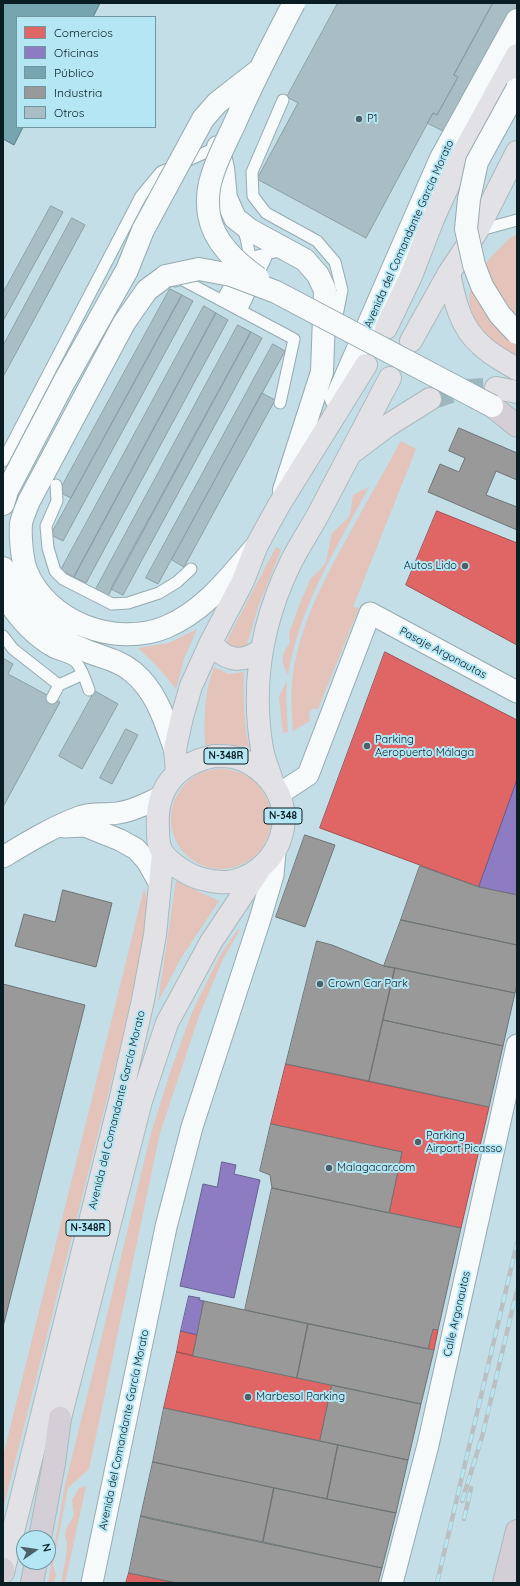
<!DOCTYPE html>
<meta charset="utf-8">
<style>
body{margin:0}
#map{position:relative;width:520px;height:1586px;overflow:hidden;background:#c3dee6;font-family:Quicksand,sans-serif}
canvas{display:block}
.frame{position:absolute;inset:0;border:4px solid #0a1d22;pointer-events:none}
.legend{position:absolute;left:16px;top:16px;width:140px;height:112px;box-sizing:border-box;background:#b5e6f4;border:1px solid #7196a0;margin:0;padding:5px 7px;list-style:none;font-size:12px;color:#0a1d22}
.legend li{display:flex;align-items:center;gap:8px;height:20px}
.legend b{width:20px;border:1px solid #7196a0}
.north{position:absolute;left:16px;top:1530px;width:40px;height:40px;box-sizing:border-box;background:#b5e6f4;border:1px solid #7196a0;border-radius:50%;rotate:77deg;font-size:11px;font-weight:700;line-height:16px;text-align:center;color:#0a1d22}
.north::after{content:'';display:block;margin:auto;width:14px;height:18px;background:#4b6167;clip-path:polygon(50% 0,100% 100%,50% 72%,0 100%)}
</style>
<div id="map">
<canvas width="520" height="1586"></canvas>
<div class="frame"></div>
<ul class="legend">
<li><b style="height:11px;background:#e06666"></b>Comercios</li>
<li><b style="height:11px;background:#8e7cc3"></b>Oficinas</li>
<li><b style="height:11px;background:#76a5af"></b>Público</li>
<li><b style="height:11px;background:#999"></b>Industria</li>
<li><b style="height:11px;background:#a9bec4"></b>Otros</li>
</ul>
<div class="north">N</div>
</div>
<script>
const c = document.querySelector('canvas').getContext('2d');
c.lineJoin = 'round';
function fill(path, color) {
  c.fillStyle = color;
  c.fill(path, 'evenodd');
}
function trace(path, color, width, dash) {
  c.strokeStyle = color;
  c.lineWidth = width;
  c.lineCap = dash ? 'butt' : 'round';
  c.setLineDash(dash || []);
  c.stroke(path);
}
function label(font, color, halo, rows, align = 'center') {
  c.font = font + ' Quicksand,sans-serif';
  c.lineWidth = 4;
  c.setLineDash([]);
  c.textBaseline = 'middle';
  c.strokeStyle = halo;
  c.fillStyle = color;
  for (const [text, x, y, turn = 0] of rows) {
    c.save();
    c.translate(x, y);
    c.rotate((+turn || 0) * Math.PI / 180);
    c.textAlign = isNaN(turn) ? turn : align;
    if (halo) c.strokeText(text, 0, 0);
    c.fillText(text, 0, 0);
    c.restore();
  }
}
fill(new Path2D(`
 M517 234V356L497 345 473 319 469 300 472 280 492 256 509 239Z
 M401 441 416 449 353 607 359 608 318 709 313 708 309 713 310 721 293 731C292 712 290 693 293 674 301 621 327 574 352 529 368 499 385 470 401 441Z
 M369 487C337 547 299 607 288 675 281 661 280 656 290 643L289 633 300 603 311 578 320 570 326 562 332 533 347 519 350 514 353 495Z
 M276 547 281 550 258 607 245 651H233L226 642Z
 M197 629 184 659 176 689 155 664 138 648 169 643Z
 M214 667 229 674 244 672C243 698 244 722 249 747L225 744 205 745C204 716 204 694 214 667Z
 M287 680 286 698 288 732 283 733 279 697Z
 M171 819a50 50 0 1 1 100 0a50 50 0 1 1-100 0Z
 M176 881 219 901 181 958 158 1002Z
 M144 888 148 905 141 954 121 1043 3 1509V1456L128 954Z
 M238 929 240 930 223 959 199 1016 160 1133 89 1469 68 1488 53 1564 56 1575 54 1583H48L65 1485 98 1352 151 1133 170 1073 192 1012 219 957Z
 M86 1486 65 1583H61L66 1557 67 1542 65 1535 67 1527 74 1515 72 1500 79 1488Z`), '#e3c3ba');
const shops = new Path2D(`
 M437 511 517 543V645L406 585Z
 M385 652 517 720V780L479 887 320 828Z
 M286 1064 489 1107 461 1228 389 1213 402 1152 271 1124Z
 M433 1329 438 1330 434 1350 428 1349Z
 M181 1331 198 1335 193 1356 177 1352Z
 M177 1352 332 1385 320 1441 164 1408Z
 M129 1573 139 1575 177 1583H126Z`);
fill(shops, '#e06666');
trace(shops, '#a05052', 1);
const offices = new Path2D(`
 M517 780V895L479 887Z
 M222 1162 236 1165 234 1174 260 1180 234 1298 180 1286 203 1184 217 1187Z
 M189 1296 200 1298 199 1300 204 1301 198 1335 181 1331Z`);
fill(offices, '#8e7cc3');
trace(offices, '#666093', 1);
const public = new Path2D(`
 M3 3H100L93 17H17V127H23L14 145 3 139Z`);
fill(public, '#76a5af');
trace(public, '#567c85', 1);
const industry = new Path2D(`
 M459 428 517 453V480L496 471 486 495 517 507V530L428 492 440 464 459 472 465 458 449 451Z
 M305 835 335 845 305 927 276 917Z
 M420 866 479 887 517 895V945L401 920Z
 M63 890 112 903 96 967 15 946 24 914 55 922Z
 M401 920 517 945V983L515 993 384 966Z
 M317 941 332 945 384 966 395 968 369 1081 286 1064Z
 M395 968 515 993 503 1046 383 1020Z
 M3 984 85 1005 3 1327Z
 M383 1020 503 1046 489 1107 369 1081Z
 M271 1124 402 1152 389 1213 272 1188 270 1175 260 1171Z
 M272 1188 461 1228 438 1330 433 1329 428 1349 245 1310Z
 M204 1301 308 1324 297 1378 193 1356Z
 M308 1324 434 1350 421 1404 297 1378Z
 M332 1385 421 1404 408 1460 320 1441Z
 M164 1408 338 1445 327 1499 153 1462Z
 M338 1445 408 1460 396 1513 327 1499Z
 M153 1462 274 1488 263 1542 141 1516Z
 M274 1488 396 1513 382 1568 263 1542Z
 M141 1516 151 1519 382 1568 378 1583H177L129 1573Z`);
fill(industry, '#999');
trace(industry, '#6e7475', 1);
const building = new Path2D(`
 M338 3H493L454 75 458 77 437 115 433 113 366 238 257 179 298 103 287 97Z
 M493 3H517V10L449 134 427 123 433 113 437 115 458 77 454 75Z
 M51 206 63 212 3 321V293Z
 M72 218 85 225 3 377V346Z
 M170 289 182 295 71 498 59 492Z
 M182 295 193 301 63 541 51 535Z
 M204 306 216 313 74 577 61 570Z
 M216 313 228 320 86 583 74 577Z
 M238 325 251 332 108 596 96 589Z
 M251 332 262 338 123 595 111 589Z
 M273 344 285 351 158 584 146 578Z
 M262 393 275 400 184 567 172 560Z
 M3 658 13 664 8 674 60 702 3 807Z
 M95 691 118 704 82 769 59 756Z
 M126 729 138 735 112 784 100 778Z`);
fill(building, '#a9bec4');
trace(building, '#8a9fa5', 1);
trace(new Path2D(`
 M430 399 454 391 496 388`), '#9eb7bf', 22, [22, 11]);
const lane = new Path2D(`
 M283 100 252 172 253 196 266 213 317 241 335 262 342 290 335 326
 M477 231 517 220
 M176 281 181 279 294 339 280 403
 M222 300 249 252 246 238 243 227
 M232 305 257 256 284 250
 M241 311 268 253
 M3 461 141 196 161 172 218 147
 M56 485 57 501 46 526 48 548 55 571 63 579 112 604 128 603 159 593 177 582 191 569
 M3 603C16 623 31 640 53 652 60 655 71 657 76 662 82 669 86 681 89 690
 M3 636 13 649 59 685
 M52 698 59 685 83 674`);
const street = new Path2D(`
 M279 794 308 775 370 613 517 692
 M64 827 85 826 120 840 136 849 147 861 160 884
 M3 857C28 842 54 826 82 816 96 812 105 815 118 813 134 811 147 803 161 797
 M92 1583 166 1227 192 1127 260 919 273 875 275 852
 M392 1583 428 1445 517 1045`);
const secondary = new Path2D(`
 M218 147 223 168 226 198 235 218 250 230 305 260 318 275 325 290 322 372 284 490
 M166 276 147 290 124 323 29 501C26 509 22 517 21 524 20 536 22 559 26 570 46 622 115 648 166 627 204 611 228 579 254 549
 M336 399 441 158 517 20
 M3 504 7 491
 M3 568C14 610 51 637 89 652 105 658 120 661 133 672 157 692 165 721 175 749`);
const primary = new Path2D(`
 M449 273C454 299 460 327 481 345 491 355 505 362 517 369
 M386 328 411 276 433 219 460 159 517 55
 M411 341 449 273 477 231 517 152
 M496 388 517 392
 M354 451 387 426 430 399
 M211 642C224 661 242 664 261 650
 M214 756C220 756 227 756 233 757 244 759 255 766 264 774 301 809 283 868 234 881 223 884 212 881 202 879 189 876 169 863 162 852 158 845 158 837 158 829 155 788 176 764 214 756Z
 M177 773 175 749 182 717 191 686 211 642 243 581 257 545 279 505 366 365
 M272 781C269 771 264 760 262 749 251 684 262 621 291 562 300 544 312 527 321 509 344 465 367 422 390 378
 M53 1436 60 1418 141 1101 167 1023 211 942 259 870
 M3 1572 121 1097 143 1000 155 935 163 854`);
const highway = new Path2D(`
 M492 406 517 426
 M40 1538 54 1463 60 1418
 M3 1571V1569
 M32 1583 36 1562
 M504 1583 517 1531`);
trace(lane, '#95aab0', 13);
trace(street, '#95aab0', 23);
trace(secondary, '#95aab0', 24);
trace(primary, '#abb9bd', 24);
trace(highway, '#abb9bd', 24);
trace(lane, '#f6fafb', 11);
trace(street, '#f6fafb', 21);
trace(secondary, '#f6fafb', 22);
trace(primary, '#e2e1e5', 22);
trace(highway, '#d4cfd7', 22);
const rail = new Path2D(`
 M462 1501 482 1437 517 1290
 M464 1519 471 1488
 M437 1583 517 1243`);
trace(rail, '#bac0c2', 4.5);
trace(rail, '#b5e6f4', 3, [9]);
const secondaryBridge = new Path2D(`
 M517 89 477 162 469 199 466 229 474 265 482 286 500 315 517 333
 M166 276 199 269 231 275 276 292 492 406
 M258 278C236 262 214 243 209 215 207 202 208 188 212 176 217 159 226 142 234 125 252 84 273 43 294 3
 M7 491 64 382 127 270 143 230 203 119 217 103 258 71`);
trace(secondaryBridge, '#95aab0', 24, []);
trace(secondaryBridge, '#f6fafb', 22);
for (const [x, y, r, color] of [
 [359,119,4,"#4b6167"],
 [465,566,4,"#4b6167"],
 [367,746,4,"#4b6167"],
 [320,984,4,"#4b6167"],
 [418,1142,4,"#4b6167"],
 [329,1168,4,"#4b6167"],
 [248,1397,4,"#4b6167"]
]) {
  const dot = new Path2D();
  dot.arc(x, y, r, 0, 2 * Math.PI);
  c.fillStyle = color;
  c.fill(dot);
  trace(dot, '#b5e6f4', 1.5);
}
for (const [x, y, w] of [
 [226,756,44],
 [283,816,38],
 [88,1228,44]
]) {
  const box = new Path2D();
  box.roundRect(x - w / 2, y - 8, w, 16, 3);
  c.fillStyle = '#b5e6f4';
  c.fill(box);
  trace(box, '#0a1d22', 1);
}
label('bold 10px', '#0a1d22', null, [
 ["N-348R",226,756],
 ["N-348",283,816],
 ["N-348R",88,1228]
]);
label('11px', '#0a1d22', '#b5e6f4', [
 ["P1",367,119],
 ["Autos Lido",457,566,"right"],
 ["Parking",375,740],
 ["Aeropuerto Málaga",375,753],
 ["Crown Car Park",328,984],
 ["Parking",426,1136],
 ["Airport Picasso",426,1149],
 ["Malagacar.com",337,1168],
 ["Marbesol Parking",256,1397]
], 'left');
label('11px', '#0a1d22', '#b5e6f4', [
 ["Avenida del Comandante García Morato",409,234,-66],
 ["Pasaje Argonautas",443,653,28],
 ["Avenida del Comandante García Morato",117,1110,-76],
 ["Calle Argonautas",457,1314,-77],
 ["Avenida del Comandante García Morato",124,1430,-78]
]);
</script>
